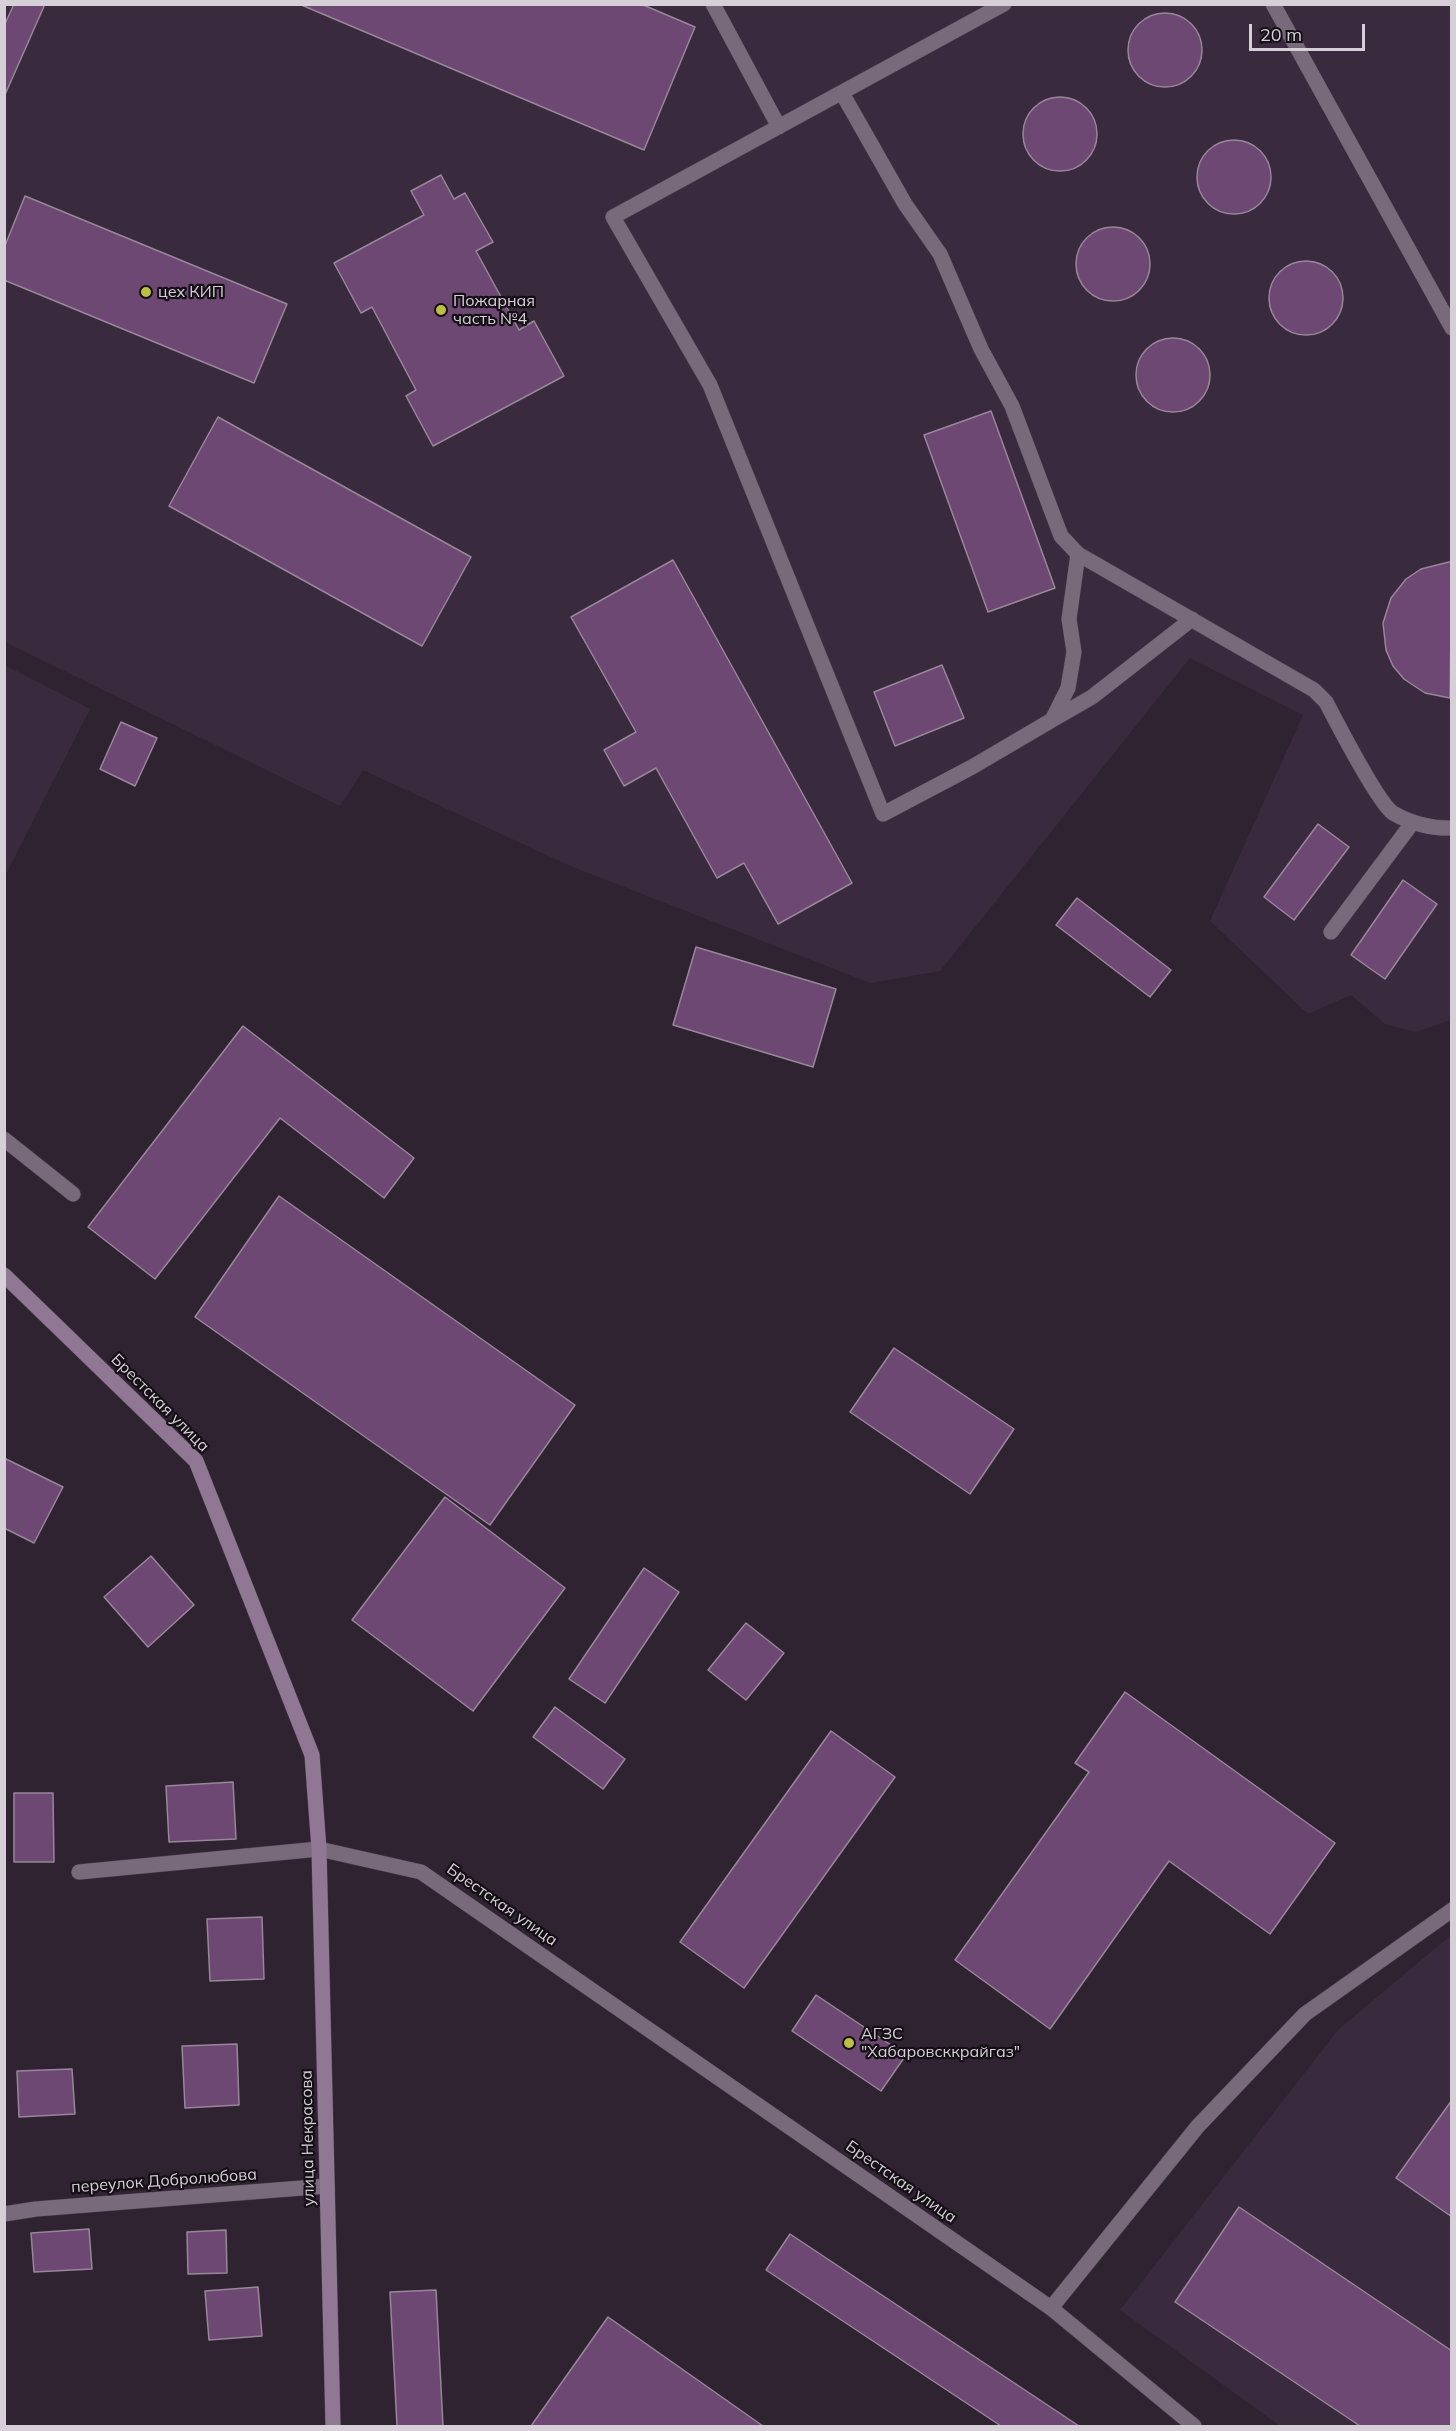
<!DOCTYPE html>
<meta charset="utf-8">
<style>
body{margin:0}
#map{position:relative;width:1456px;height:2431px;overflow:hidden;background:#2f2331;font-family:Mulish,sans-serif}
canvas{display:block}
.frame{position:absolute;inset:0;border:6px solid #d7cfd8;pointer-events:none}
.scale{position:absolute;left:1249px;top:24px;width:116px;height:27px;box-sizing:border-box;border:3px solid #d7cfd8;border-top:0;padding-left:8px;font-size:18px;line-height:21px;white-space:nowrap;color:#d7cfd8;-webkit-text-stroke:4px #140f15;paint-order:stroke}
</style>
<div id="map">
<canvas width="1456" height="2431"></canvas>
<div class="frame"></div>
<div class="scale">20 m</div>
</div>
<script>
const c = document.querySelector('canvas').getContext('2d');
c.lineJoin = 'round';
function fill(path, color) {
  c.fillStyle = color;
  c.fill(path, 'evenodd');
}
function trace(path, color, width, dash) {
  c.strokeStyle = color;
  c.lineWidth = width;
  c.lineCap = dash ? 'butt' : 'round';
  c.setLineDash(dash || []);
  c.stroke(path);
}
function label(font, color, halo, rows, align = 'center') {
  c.font = font + ' Mulish,sans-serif';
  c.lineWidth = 4.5;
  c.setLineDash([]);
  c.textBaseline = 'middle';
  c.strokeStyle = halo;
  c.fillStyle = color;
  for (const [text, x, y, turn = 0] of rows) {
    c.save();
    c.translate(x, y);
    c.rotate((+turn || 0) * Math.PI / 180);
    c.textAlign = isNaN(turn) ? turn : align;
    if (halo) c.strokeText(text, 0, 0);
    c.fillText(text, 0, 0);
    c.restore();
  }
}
fill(new Path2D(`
 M4 5H1451V1020L1416 1032 1385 1024 1351 995 1308 1014 1210 921 1303 715 1190 658 940 971 870 983 568 865 363 770 340 806 5 642Z
 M5 665 90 709 5 876Z
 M1451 1935V2426H1280L1120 2310 1338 2030Z`), '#3a2a3d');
const building = new Path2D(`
 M14 4H45L4 97V26Z
 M299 4H641L695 27 644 150Z
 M1128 50a37 37 0 1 1 74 0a37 37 0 1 1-74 0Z
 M1023 134a37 37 0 1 1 74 0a37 37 0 1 1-74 0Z
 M1197 177a37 37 0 1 1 74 0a37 37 0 1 1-74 0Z
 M441 175 454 199 465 193 493 242 476 251 519 330 534 321 564 376 433 446 406 396 416 390 372 307 361 313 334 263 424 215 411 191Z
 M25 196 287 304 254 383 4 280V248Z
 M1076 264a37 37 0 1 1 74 0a37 37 0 1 1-74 0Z
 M1269 298a37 37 0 1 1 74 0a37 37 0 1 1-74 0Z
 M1136 375a37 37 0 1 1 74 0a37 37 0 1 1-74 0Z
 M991 411 1055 588 988 612 924 435Z
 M218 417 471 557 422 646 169 506Z
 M673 560 852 883 778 924 744 863 717 878 656 768 624 786 604 750 636 732 571 617Z
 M1449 562H1452L1450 698 1425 693 1404 679 1393 666 1386 650 1383 623 1391 598 1406 579 1421 569Z
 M942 665 964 718 895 746 874 692Z
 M121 722 157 738 135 786 100 769Z
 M1318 824 1349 847 1294 920 1264 897Z
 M1403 880 1437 904 1385 979 1351 955Z
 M1077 898 1171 970 1150 997 1056 925Z
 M696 947 836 989 813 1067 673 1025Z
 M243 1026 414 1158 384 1198 280 1118 155 1279 88 1227Z
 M279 1196 575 1405 490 1525 195 1317Z
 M894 1348 1014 1429 970 1494 850 1412Z
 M4 1458 63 1487 34 1543 4 1528Z
 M445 1497 565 1588 473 1711 352 1620Z
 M151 1556 194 1605 148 1647 104 1597Z
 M644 1568 679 1592 605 1703 569 1679Z
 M746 1623 784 1653 746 1700 708 1670Z
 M1125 1692 1335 1843 1270 1934 1169 1861 1050 2029 955 1960 1089 1772 1075 1763Z
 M555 1707 625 1759 603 1789 533 1737Z
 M831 1731 895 1777 744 1988 680 1942Z
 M233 1782 236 1839 169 1842 166 1786Z
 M14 1793H53L54 1862H14Z
 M262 1917 264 1979 210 1981 207 1919Z
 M816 1995 906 2055 881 2091 792 2031Z
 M237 2044 239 2105 185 2108 182 2046Z
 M72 2069 75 2114 19 2117 17 2071Z
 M1452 2100V2217L1396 2178Z
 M1239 2207 1452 2351V2426H1360L1175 2302Z
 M89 2229 92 2269 34 2272 31 2233Z
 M226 2230 227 2273 188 2274 187 2232Z
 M790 2234 1079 2426H1001L766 2270Z
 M258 2287 262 2336 209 2340 205 2291Z
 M436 2290 443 2426H397L390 2292Z
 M608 2317 763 2426H531Z`);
fill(building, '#6d4873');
trace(building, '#978799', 1.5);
const lane = new Path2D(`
 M713 4 779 127
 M1004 4 613 217 710 385 883 814 972 767 1052 720 1068 688 1074 652 1069 619 1078 554
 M1273 4 1452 328
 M842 93 905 204 940 254 981 349 1012 406 1061 536 1078 554 1314 690 1326 702C1337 723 1378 803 1393 813 1410 823 1432 829 1452 828
 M1052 720 1092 697 1192 619
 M1331 932 1413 822
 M4 1139 73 1194
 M79 1872 319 1849
 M1051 2308 1198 2126 1305 2014 1452 1910`);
const street = new Path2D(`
 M319 1849 421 1872 1051 2308 1194 2426
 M4 2214 36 2209 327 2186`);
const secondary = new Path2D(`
 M4 1275 196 1461 312 1755 319 1849 333 2426`);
trace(lane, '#493f4b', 16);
trace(street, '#493f4b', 16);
trace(secondary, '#493f4b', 16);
trace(lane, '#786a7b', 15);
trace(street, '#786a7b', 15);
trace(secondary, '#907794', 15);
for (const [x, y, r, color] of [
 [146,292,6,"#bbc045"],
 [441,310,6,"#bbc045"],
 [849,2043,6,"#bbc045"]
]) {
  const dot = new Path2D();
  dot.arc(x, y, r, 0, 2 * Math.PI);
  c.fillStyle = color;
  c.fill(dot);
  trace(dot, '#140f15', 2);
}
label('16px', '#d7cfd8', '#140f15', [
 ["цех КИП",158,292],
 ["Пожарная",453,301],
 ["часть №4",453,319],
 ["АГЗС",861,2034],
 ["\"Хабаровсккрайгаз\"",861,2052]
], 'left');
label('16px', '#d7cfd8', '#140f15', [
 ["Брестская улица",160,1403,45],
 ["Брестская улица",502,1905,35],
 ["улица Некрасова",308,2138,-91],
 ["переулок Добролюбова",164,2181,-4],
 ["Брестская улица",901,2182,35]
]);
</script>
